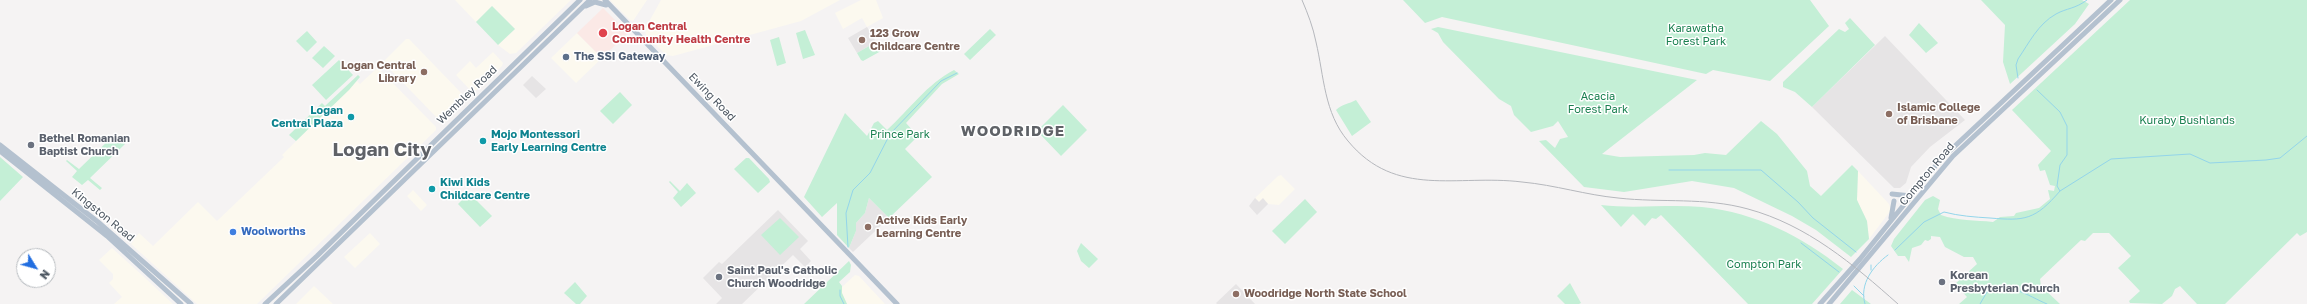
<!DOCTYPE html>
<style>
body{margin:0}
#map{position:relative;width:2307px;height:304px;overflow:hidden;background:#f5f3f3;font-family:"Golos Text",sans-serif}
canvas{display:block}
.north{position:absolute;left:16px;top:248px;width:40px;height:40px;box-sizing:border-box;background:#fff;border:1px solid #b7bbbf;border-radius:50%;rotate:127deg;font-size:11px;font-weight:700;line-height:16px;text-align:center;color:#4b5560}
.north::after{content:'';display:block;margin:auto;width:14px;height:18px;background:#226ee0;clip-path:polygon(50% 0,100% 100%,50% 72%,0 100%)}
</style>
<div id="map">
<canvas width="2307" height="304"></canvas>
<div class="north">N</div>
</div>
<script>
const c = document.querySelector('canvas').getContext('2d');
c.lineJoin = 'round';
function fill(path, color) {
  c.fillStyle = color;
  c.fill(path, 'evenodd');
}
function trace(path, color, width, dash) {
  c.strokeStyle = color;
  c.lineWidth = width;
  c.lineCap = dash ? 'butt' : 'round';
  c.setLineDash(dash || []);
  c.stroke(path);
}
function label(font, color, halo, rows, align = 'center') {
  c.font = font + ' "Golos Text",sans-serif';
  c.lineWidth = 3;
  c.setLineDash([]);
  c.textBaseline = 'middle';
  c.strokeStyle = halo;
  c.fillStyle = color;
  for (const [text, x, y, turn = 0] of rows) {
    c.save();
    c.translate(x, y);
    c.rotate((+turn || 0) * Math.PI / 180);
    c.textAlign = isNaN(turn) ? turn : align;
    if (halo) c.strokeText(text, 0, 0);
    c.fillText(text, 0, 0);
    c.restore();
  }
}
fill(new Path2D(`
 M455 0H571L516 53 510 54 498 45 515 29 492 6 476 22Z
 M610 0H647L633 21 630 20Z
 M661 0H840L801 21 673 56 666 55 646 35 645 29Z
 M861 0H876L883 18 867 27 862 18 843 29 835 13Z
 M577 33 602 58 576 83 551 58Z
 M406 39H409L467 99 444 123 441 122 383 62Z
 M493 52 503 63 502 66 473 93 456 75 470 61 476 68Z
 M376 69H379L436 127V130L257 304H197L131 244 139 233 153 246 198 202 217 221 284 157 282 155 357 81 360 84Z
 M1858 171 1889 204 1891 210 1869 239 1867 221 1857 200Z
 M1281 175 1295 189 1279 205 1268 204 1263 199 1259 202 1255 198 1278 176Z
 M413 190 427 205 421 211 407 196Z
 M370 233 380 244 355 268 344 257Z
 M112 248 143 276 173 304H114L122 297 109 283 113 279V274L99 260Z
 M855 275 859 276 885 304H847L842 293V287Z
 M314 286 333 304H296Z`), '#fcf9ef');
fill(new Path2D(`
 M867 27 876 42 857 53 848 38Z
 M1885 36 1965 120 1930 147 1911 167 1906 183 1900 188H1894L1812 107Z
 M532 76 546 89 536 98 523 85Z
 M869 198 889 218 853 252 849 248 856 231V223L865 213Z
 M1255 198 1259 202 1263 198 1268 204 1257 215 1249 206Z
 M778 210 808 241 800 249 811 261 805 267 793 255 742 304H716L722 298 703 278 719 262 722 264Z
 M1236 284 1255 304H1217L1216 303Z`), '#e6e4e5');
fill(new Path2D(`
 M603 8 628 33 602 58 577 33Z`), '#fbe9e6');
fill(new Path2D(`
 M1403 0H1810L1829 26 1770 81 1713 70 1706 74 1442 17 1425 23Z
 M1981 0H2082L2089 4 2075 24 2010 84 2003 62 2005 25Z
 M2130 0H2307V232L2300 236 2297 233 2225 304H2197L2180 286 2175 289 2172 296 2162 304 2130 303 2129 301 2140 291 2118 268 2131 256 2109 233H2093L2085 241 2081 240 2040 279 2041 286 2060 304H1959L1967 297 1955 284 1977 264 1973 257H1964L1945 247 1940 237 1931 236V239L1928 241 1925 240 1921 245 1912 248 1909 262 1905 256H1898L1891 246 1894 239 1925 200 1933 196 1940 200 1938 209 1941 215C1957 221 1976 220 1993 222L2000 217 2014 216 2016 213 2039 208 2050 199 2048 190 2054 191 2055 186 2050 185 2045 170 2040 171 2038 165 2051 151 2012 110Z
 M492 6 515 29 498 45 476 22Z
 M1850 18 1875 45 1812 107 1795 92 1783 87V82L1839 29 1845 32 1849 29 1845 23Z
 M1919 23 1938 43 1926 53 1909 35Z
 M1438 27 1697 80 1602 154 1620 157 1694 155 1705 153 1726 155 1761 121 1777 134 1807 171 1810 186 1821 196 1852 165 1858 171 1857 200 1867 221 1869 239 1851 257 1816 230 1792 216 1734 188 1692 181 1624 192 1584 187 1539 141 1546 140 1555 148 1560 139 1568 137 1558 121 1553 126 1531 132 1514 115 1511 106 1499 99 1443 42 1438 33 1431 29Z
 M990 29 996 35 970 60 964 54Z
 M805 30 815 55 803 59 796 33Z
 M307 31 317 42 307 52 296 41Z
 M779 37 786 63 777 66 770 40Z
 M876 42 881 51 863 61 861 60 857 53Z
 M324 46 335 56 323 68 312 58Z
 M339 60 353 75 326 100 312 85Z
 M954 70 959 74 942 84 906 123 915 133 916 138 905 149 932 177 889 218 869 198 865 213 856 223V231L849 248 837 235V203L822 217 804 197 845 113 867 136 874 123 878 121 887 130C910 109 927 84 954 70Z
 M358 75 360 77 349 90 296 141 289 135 322 103 325 106Z
 M620 92 632 105 613 124 600 111Z
 M1356 100 1371 122 1352 136 1336 110C1342 104 1349 104 1356 100Z
 M1063 105 1087 130 1061 156 1037 131Z
 M114 135 125 144 90 178 102 188 100 190 88 180 82 185 72 177 77 171 66 161 67 160 79 169Z
 M0 157 23 177 0 201Z
 M746 158H749L769 179 770 182 758 193 734 169Z
 M670 181 680 191 687 183 696 193 681 207 673 198 678 192 669 182Z
 M469 193 492 216 480 227 458 204Z
 M1305 199 1317 212 1285 244 1272 231Z
 M1601 205C1635 209 1669 204 1702 207 1757 213 1801 236 1843 269L1812 304H1748L1661 215 1656 219 1652 218 1645 226 1633 214 1621 227Z
 M780 218 799 237 780 255 761 235Z
 M1081 243 1098 259 1089 268 1081 261 1077 251Z
 M849 261 851 265 850 272 839 282 842 286V293L847 304H804Z
 M575 282 587 296 580 304H576L564 293Z
 M1570 283 1581 303 1579 304H1565L1557 296Z
 M1852 290 1871 304H1840Z`), '#c4efd6');
trace(new Path2D(`
 M2018 78 2016 65 2018 59C2029 43 2038 24 2056 14 2067 8 2075 9 2087 0
 M1669 170H1761L1798 202 1813 218 1856 252
 M2060 191 2111 159 2190 154 2210 163 2266 160 2280 158 2307 136
 M1801 243 1839 272
 M848 247 846 213 853 190 870 173 890 134 941 81 957 73
 M1895 250 1924 222 1944 212C1959 216 1974 217 1990 218 2025 221 2035 220 2060 191L2057 186 2060 165 2067 155V126L2060 112 2037 90
 M1871 265V270
 M1854 286 1864 296
 M840 290V296L844 304
 M1865 304C1859 284 1873 266 1888 255
 M1980 304 1987 292C2007 280 2028 296 2047 304`), '#93d5ea', 1);
trace(new Path2D(`
 M605 0 897 304
 M586 6 595 2 606 5
 M0 145 98 222 191 304
 M0 151 107 236 181 304
 M1892 194 1911 196
 M1891 218 1894 201
 M265 304 317 256 580 0
 M276 304 590 0
 M1820 304 1860 259 1941 159 2111 0
 M1829 304 1953 156 2120 0`), '#b4c1cf', 5);
trace(new Path2D(`
 M1302 0C1308 14 1313 27 1316 42 1324 76 1324 113 1348 141 1396 199 1457 174 1522 182 1555 185 1586 195 1618 198 1662 203 1705 197 1748 209 1807 225 1853 264 1898 304`), '#b5b7bc', 1);
for (const [x, y, r, color] of [
 [603,33,5,"#e0444e"],
 [862,40,4,"#8d6e63"],
 [566,57,4,"#5c6f8a"],
 [424,72,4,"#8d6e63"],
 [1889,114,4,"#8d6e63"],
 [351,117,4,"#0f9aa8"],
 [483,141,4,"#0f9aa8"],
 [31,145,4,"#6b7280"],
 [432,189,4,"#0f9aa8"],
 [868,227,4,"#8d6e63"],
 [233,232,4,"#3f7fe0"],
 [719,277,4,"#6b7280"],
 [1942,282,4,"#6b7280"],
 [1236,294,4,"#8d6e63"]
]) {
  const dot = new Path2D();
  dot.arc(x, y, r, 0, 2 * Math.PI);
  c.fillStyle = color;
  c.fill(dot);
  trace(dot, '#fff', 1.5);
}
label('bold 11px', '#be3a42', '#fff', [
 ["Logan Central",612,27],
 ["Community Health Centre",612,40]
], 'left');
label('11px', '#1b8151', '#fff', [
 ["Karawatha",1696,29],
 ["Forest Park",1696,42],
 ["Acacia",1598,97],
 ["Forest Park",1598,110],
 ["Kuraby Bushlands",2187,121],
 ["Prince Park",900,135],
 ["Compton Park",1764,265]
]);
label('bold 11px', '#785e54', '#fff', [
 ["123 Grow",870,34],
 ["Childcare Centre",870,47],
 ["Logan Central",416,66,"right"],
 ["Library",416,79,"right"],
 ["Islamic College",1897,108],
 ["of Brisbane",1897,121],
 ["Active Kids Early",876,221],
 ["Learning Centre",876,234],
 ["Woodridge North State School",1244,294]
], 'left');
label('bold 11px', '#4e5e75', '#fff', [
 ["The SSI Gateway",574,57]
], 'left');
label('11px', '#4b5560', '#fff', [
 ["Wembley Road",467,95,-44],
 ["Ewing Road",712,97,46],
 ["Compton Road",1927,174,-50],
 ["Kingston Road",103,215,39]
]);
label('bold 11px', '#0d838f', '#fff', [
 ["Logan",343,111,"right"],
 ["Central Plaza",343,124,"right"],
 ["Mojo Montessori",491,135],
 ["Early Learning Centre",491,148],
 ["Kiwi Kids",440,183],
 ["Childcare Centre",440,196]
], 'left');
label('bold 11px', '#5b616d', '#fff', [
 ["Bethel Romanian",39,139],
 ["Baptist Church",39,152],
 ["Saint Paul's Catholic",727,271],
 ["Church Woodridge",727,284],
 ["Korean",1950,276],
 ["Presbyterian Church",1950,289]
], 'left');
label('bold 11px', '#366cbe', '#fff', [
 ["Woolworths",241,232]
], 'left');
c.letterSpacing = '1px';
label('bold 15px', '#5f6267', '#fff', [
 ["WOODRIDGE",1013,131]
]);
c.letterSpacing = '0px';
label('bold 19px', '#5f6267', '#fff', [
 ["Logan City",382,150]
]);
</script>
